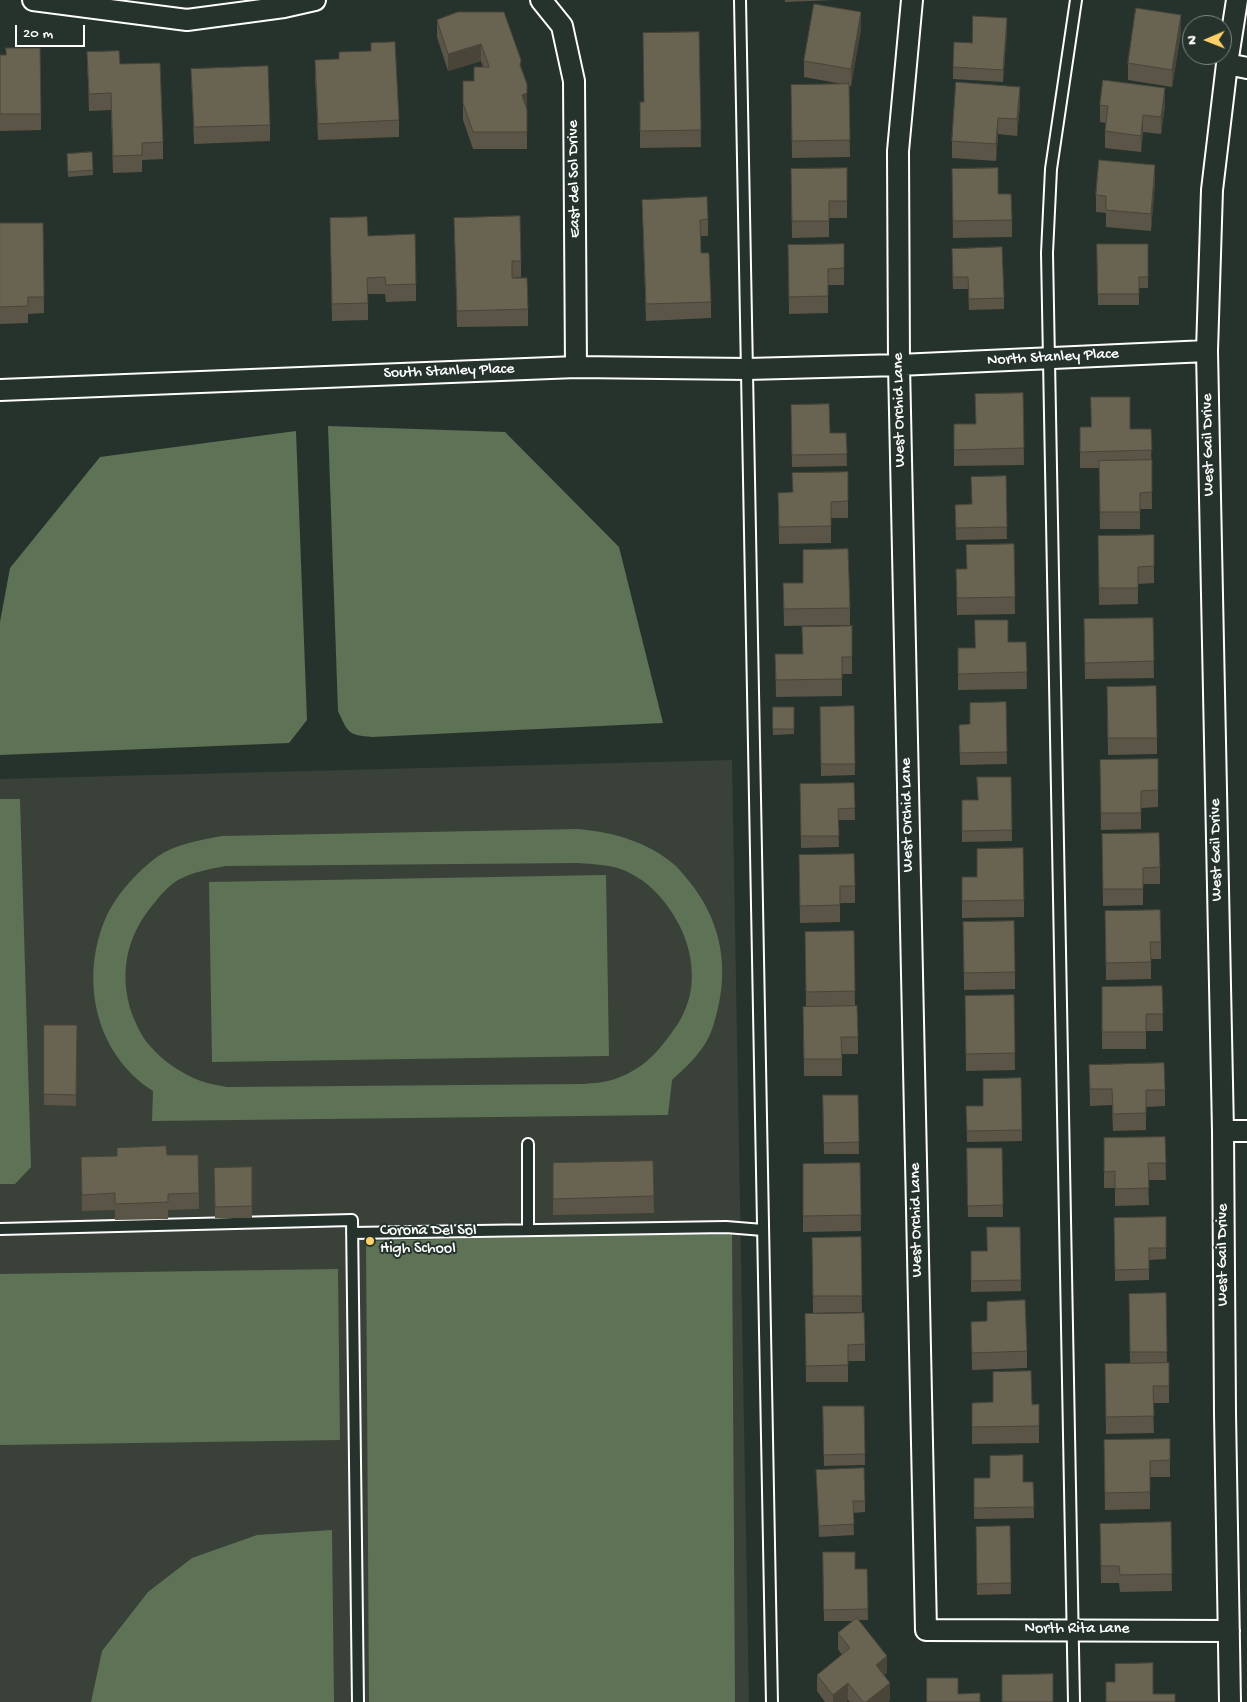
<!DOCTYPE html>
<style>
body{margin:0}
#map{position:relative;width:1247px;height:1702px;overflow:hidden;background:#26332d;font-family:"Gochi Hand",sans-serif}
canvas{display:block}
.north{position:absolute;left:1182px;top:15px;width:50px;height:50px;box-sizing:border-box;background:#26332d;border:1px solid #7d8581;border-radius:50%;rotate:269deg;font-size:14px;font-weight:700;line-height:20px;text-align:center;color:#fff}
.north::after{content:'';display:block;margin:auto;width:18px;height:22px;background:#ffd166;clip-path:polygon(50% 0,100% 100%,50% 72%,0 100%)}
.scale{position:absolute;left:15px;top:25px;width:70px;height:22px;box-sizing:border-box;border:2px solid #fff;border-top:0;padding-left:6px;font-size:15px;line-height:18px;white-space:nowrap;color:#fff;-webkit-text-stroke:4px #26332d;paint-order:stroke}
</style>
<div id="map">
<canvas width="1247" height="1702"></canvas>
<div class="north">N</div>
<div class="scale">20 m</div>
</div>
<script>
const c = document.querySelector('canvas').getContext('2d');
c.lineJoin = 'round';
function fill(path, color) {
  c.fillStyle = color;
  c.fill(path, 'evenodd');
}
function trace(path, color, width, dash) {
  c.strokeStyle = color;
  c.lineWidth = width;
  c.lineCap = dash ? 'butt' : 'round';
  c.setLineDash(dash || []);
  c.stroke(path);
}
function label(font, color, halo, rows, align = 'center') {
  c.font = font + ' "Gochi Hand",sans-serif';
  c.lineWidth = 4;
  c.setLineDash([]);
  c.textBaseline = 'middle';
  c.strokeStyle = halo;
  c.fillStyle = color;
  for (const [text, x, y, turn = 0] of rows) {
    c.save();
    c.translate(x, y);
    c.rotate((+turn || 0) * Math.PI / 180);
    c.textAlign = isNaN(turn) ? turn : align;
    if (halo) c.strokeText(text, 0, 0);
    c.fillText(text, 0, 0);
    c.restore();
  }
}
fill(new Path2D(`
 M732 760 749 1702H0V779Z`), '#3a4138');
fill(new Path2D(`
 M328 426 505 432 619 547 663 723 372 737C348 735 348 733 338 711Z
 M296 431 307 720 289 743 0 755V622L10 568 100 457Z
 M0 799H20L31 1167 15 1184H0Z
 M578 829C613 832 649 842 676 866 680 870 684 875 688 880 719 917 729 962 718 1008 715 1020 712 1033 705 1044 696 1058 684 1069 672 1080L668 1115 152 1121 153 1091C93 1053 78 973 109 911 120 891 138 871 157 857 175 844 200 840 222 836ZM578 863C594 864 612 865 626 871 649 882 665 899 677 921 692 947 698 984 684 1012 681 1020 675 1028 670 1035 655 1056 640 1070 615 1079 604 1083 593 1083 582 1084L227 1087C218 1085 209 1084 201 1081 182 1074 164 1062 151 1047 142 1038 137 1026 132 1014 118 972 127 934 156 901 162 893 170 885 178 880 193 872 209 869 226 866Z
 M606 875 609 1056 212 1062 209 882Z
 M732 1231 735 1702H369L366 1241Z
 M338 1269 340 1440 0 1445V1274Z
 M332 1530 334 1702H91L102 1651 148 1592 192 1558 257 1535Z`), '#5e7255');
const lane = new Path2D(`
 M740 0 772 1702
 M0 1229 352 1220 358 1702
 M528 1230V1144
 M352 1233 726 1227 763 1230
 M1074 1702 1047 253 1051 169 1076 0`);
const street = new Path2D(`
 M33 0 187 20 284 7 315 0
 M541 0 562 26 574 81 576 367
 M912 0 898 151 899 365 926 1630 1229 1631
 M1227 64 1247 68
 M0 390 576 367 747 369 899 365 1207 351
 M1223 1131H1247
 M1230 1702 1225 1413 1223 1131 1207 351 1212 190 1227 64 1237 0`);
trace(lane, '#fff', 14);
trace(street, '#fff', 24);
trace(lane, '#26332d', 10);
trace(street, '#26332d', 20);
fill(new Path2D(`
 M785 0H834L785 2Z
 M437 20 521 66 527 110V149H473L463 120V81H474L483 67 481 61 448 71 437 37Z
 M861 29 851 86H849L850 157 792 158 791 85 842 84 804 77V61Z
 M1007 29 1003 82 953 79V67L972 43Z
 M699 32 701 147 640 148V102H644Z
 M1181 32 1172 87 1128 80V63Z
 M87 52 120 64 163 142V159L142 160V172L113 173 111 110 89 111Z
 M339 52 399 120V137L318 140 315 76V60L339 59Z
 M0 55H6L41 114V130L0 131Z
 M191 69 270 125V141L194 144Z
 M1020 104 1017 136 998 134 996 161 952 158V141Z
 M1100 105H1165L1161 134 1143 132 1141 152 1105 148V131L1106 123 1100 122Z
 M67 160 93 170V175L68 177Z
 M791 169 847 201V218H829V237L792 238Z
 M952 169 998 194 1012 220V237L953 238Z
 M1155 182 1151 231 1106 227V213L1096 212V195Z
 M642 200 708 219V236H701V253L711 302V318L646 321Z
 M330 218 368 236 416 284V301L386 302 385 294H368V320L332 321Z
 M454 218 521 261V277L512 278 528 309V326L457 327Z
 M0 223H43L44 313 28 314V323L0 324Z
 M1097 244H1148V288H1139V305H1098Z
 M788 245 844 268V285H828V313L789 314Z
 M952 260 1004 298V309L969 310 968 289H953Z
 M1023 393 1024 465 954 466V424H975Z
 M791 405 830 433H846L847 466 792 467Z
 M1080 427 1130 429H1151L1152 509H1140V529H1100L1099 468H1080Z
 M848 472V518H831V543L779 544 778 493 792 492Z
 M1006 476 1007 539 956 540 955 505 972 504Z
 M1098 536 1154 566V583L1138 584V604L1099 605Z
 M1014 544 1015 614 957 615 956 569H967Z
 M783 583 850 608V625L784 626Z
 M1153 618 1154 678 1085 679 1084 619Z
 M1008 642H1026L1027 689 958 690V648H975Z
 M775 654 852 657V674H842V696L776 697Z
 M1107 687 1157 738V754L1108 755Z
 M1006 702 1007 764 960 765 959 725 970 724Z
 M854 706 855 775 821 776 820 707Z
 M773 707H794V734L773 735Z
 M1158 759V807L1141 808V829L1101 830 1100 760Z
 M1011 777 1012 841 962 842V800H978Z
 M854 783 855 820H838L839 847 801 848 800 784Z
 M1102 834 1160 867V884H1143V905L1103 906Z
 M799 855 855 886V903H840V922L800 923Z
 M962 877 1024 900V917L962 918Z
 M1105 911 1161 942V959H1151V979L1106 980Z
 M963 922 1015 972V989L964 990Z
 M854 931 855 1006 858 1037V1054H842V1076H804L803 1007H806L805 932Z
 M1162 986 1163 1031H1146V1049H1102V987Z
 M1014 995 1015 1070 966 1071 965 996Z
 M44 1025H77L76 1106 44 1105Z
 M1089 1065 1165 1090V1106L1146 1107V1130L1113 1131 1112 1105 1090 1106Z
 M1021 1078 1022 1141 967 1142 966 1106H983Z
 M823 1095H858L859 1154H824Z
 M1165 1137 1166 1180H1148L1149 1205 1115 1206V1188H1104V1138Z
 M967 1148H1002L1003 1217H968Z
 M167 1155 199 1193V1209L168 1210V1219L115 1220V1210L82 1211 81 1157Z
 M653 1161 654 1213 553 1215V1163Z
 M860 1163 861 1231 803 1232V1164Z
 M252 1167V1218H215L214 1168Z
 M1166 1217V1259L1149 1260V1280L1115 1281 1114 1218Z
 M1020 1227 1021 1291 971 1292V1251H987Z
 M861 1237 862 1312 813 1313 812 1238Z
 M1166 1293 1167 1363H1169V1403H1153L1154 1433 1106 1434 1105 1364 1130 1363 1129 1294Z
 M987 1302 1027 1351V1368L972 1370 971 1322 987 1321Z
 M805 1314 865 1344V1361H848V1382H806Z
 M972 1403 1039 1404V1443L972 1444Z
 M823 1406H864L865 1465 824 1466Z
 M1170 1439V1477H1150V1509L1105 1510 1104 1440Z
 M816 1470 865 1501V1512L853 1513 854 1535 819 1537Z
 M974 1478 1023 1482H1033L1034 1518 974 1519Z
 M1171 1522 1172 1591 1120 1592 1119 1583H1101L1100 1524Z
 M1010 1526 1011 1594 977 1595 976 1527Z
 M823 1552 855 1569H867L868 1620H858L887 1673 884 1675 890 1700 888 1702H850L848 1700 846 1702H825L817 1691V1675L842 1655 838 1649V1633L853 1621H824Z`), '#5a5547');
fill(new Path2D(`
 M861 12V29L851 86V69Z
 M1181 15V32L1172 87V70Z
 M1007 18V29L1003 82V70Z
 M481 44V61L448 71V54Z
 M527 84V110L522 95Z
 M1020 87V104L1017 136V119Z
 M1165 88V105L1161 134V117Z
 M1143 115V132L1141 152V136Z
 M998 118V134L996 161V144Z
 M1155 165V182L1151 231V214Z
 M887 1656V1673L876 1681V1665Z
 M848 1683V1700L846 1702H833V1695Z
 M890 1683V1700L888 1702H866Z`), '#4a4539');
const building = new Path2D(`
 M814 4 861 12 851 69 804 61Z
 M1136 8 1181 15 1172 70 1128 63Z
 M458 12H504L521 60 520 65 527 84V93L522 95 527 110V132H473L463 103V81H474V67H489V66L481 44 448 54 437 20Z
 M973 16 1007 18 1003 70 953 67 954 42 972 43Z
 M699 32 701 130 640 131V102H644L643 33Z
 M395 42 399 120 318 124 315 60 339 59V52L371 51V43Z
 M6 48H40L41 114H0V55H6Z
 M119 51 120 64 160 63 163 142 142 143V155L113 156 111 93 89 94 87 52Z
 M268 66 270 125 194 127 191 69Z
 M1103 80 1165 88 1161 117 1143 115 1141 136 1105 131 1108 106 1100 105Z
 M956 82 1020 87 1017 119 998 118 996 144 952 141Z
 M849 84 850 140 792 141 791 85Z
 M92 152 93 170 68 172 67 154Z
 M1099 160 1155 165 1151 214 1106 210V196L1096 195Z
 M847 168V201H829V221H792L791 169Z
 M998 168V194H1011L1012 220 953 221 952 169Z
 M707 197 708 219 700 220 701 253H709L711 302 646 304 642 200Z
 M520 216 521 261H512V278H527L528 309 457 311 454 218Z
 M367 217 368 236 415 234 416 284 386 285 385 277 367 278 368 303 332 304 330 218Z
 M0 223H43L44 297H28V306L0 307Z
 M844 244V268L828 269V296L789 297 788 245Z
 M1097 244H1148V277H1139V294H1098Z
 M1002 247 1004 298 969 299 968 277H953L952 249Z
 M1023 393 1024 448 954 450V424H976L975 394Z
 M1091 397H1130V429H1151L1152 450 1080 452V427H1091Z
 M829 404 830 433H846L847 454 792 455 791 405Z
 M1152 460V492L1140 493V512H1100L1099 461Z
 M848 472V501L831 502V526L779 527 778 493 793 492 792 473Z
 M1006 476 1007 527 956 528 955 505 972 504 971 477Z
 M1154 535V566L1138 567V588H1099L1098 536Z
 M1014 544 1015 597 957 598 956 569H967L966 545Z
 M848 549 850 608 784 609 783 583H803V550Z
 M1153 618 1154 661 1085 663 1084 619Z
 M975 620H1008V642H1026L1027 672 958 674V648H975Z
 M852 626V657H842V679L776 680 775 654H803L802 627Z
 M1156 686 1157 738H1108L1107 687Z
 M1006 702 1007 752 960 753 959 725 970 724V703Z
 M854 706 855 764H821L820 707Z
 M773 707H794V729H773Z
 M1158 759V790L1141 791V813H1101L1100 760Z
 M977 777H1011L1012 830 962 831V800H978Z
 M854 783 855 808 838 809 839 836H801L800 784Z
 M1159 833 1160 867 1143 868V889H1103L1102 834Z
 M1023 848 1024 900 962 901V877H977V849Z
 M854 854 855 886H840V905L800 906 799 855Z
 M1160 910 1161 942H1150L1151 962 1106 963 1105 911Z
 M1014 921 1015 972 964 973 963 922Z
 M854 931 855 991 806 992 805 932Z
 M1162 986 1163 1014H1146V1032H1102V987Z
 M1014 995 1015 1053 966 1054 965 996Z
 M857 1006 858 1037H841L842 1059H804L803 1007Z
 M44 1025H77L76 1095 44 1094Z
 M1164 1063 1165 1090H1146V1113L1113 1114 1112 1089H1090L1089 1065Z
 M1021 1078 1022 1130 967 1131 966 1106H983V1079Z
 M823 1095H858L859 1142 824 1143Z
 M1165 1137 1166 1163H1148L1149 1188 1115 1189V1171L1104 1172V1138Z
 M166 1146 167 1155H198L199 1193 168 1194V1202L115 1204V1193L82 1195 81 1157 117 1156V1148Z
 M967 1148H1002L1003 1205 968 1206Z
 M653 1161 654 1196 553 1199V1163Z
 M860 1163 861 1215 803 1216V1164Z
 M252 1167V1206L215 1207 214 1168Z
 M1166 1217V1248H1149V1269L1115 1270 1114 1218Z
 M987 1227H1020L1021 1280 971 1281V1251H987Z
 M861 1237 862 1296H813L812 1238Z
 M1166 1293 1167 1352H1130L1129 1294Z
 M1025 1300 1027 1351 972 1353 971 1322 987 1321V1302Z
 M864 1313 865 1344 848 1345V1365L806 1366 805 1314Z
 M1169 1363V1386H1153L1154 1416 1106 1417 1105 1364Z
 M1031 1371 1032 1405 1039 1404V1426L972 1427V1403L993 1402V1372Z
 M823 1406H864L865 1454 824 1455Z
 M1170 1439V1460L1150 1461V1492L1105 1493 1104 1440Z
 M1023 1455V1482H1033L1034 1507 974 1508V1478H990V1456Z
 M864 1468 865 1501H853L854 1524 819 1526 816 1470Z
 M1171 1522 1172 1574 1120 1575 1119 1566H1101L1100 1524Z
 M1010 1526 1011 1583 977 1584 976 1527Z
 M823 1552H855V1569H867L868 1609 824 1610Z
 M857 1618 887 1656 876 1665 890 1683 866 1702H863L848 1683 833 1695 817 1675 850 1648 838 1633Z
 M1153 1663V1694H1175V1702H1106V1682H1115V1664Z
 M1053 1674V1702H1002V1675Z
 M927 1678H958V1694L980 1693V1702H927Z`);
fill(building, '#696352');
trace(building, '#4a4539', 1);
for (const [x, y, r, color] of [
 [370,1241,5,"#ffd166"]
]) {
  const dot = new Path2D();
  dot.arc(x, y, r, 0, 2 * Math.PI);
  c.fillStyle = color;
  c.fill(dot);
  trace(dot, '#26332d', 2);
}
label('16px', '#fff', '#26332d', [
 ["East del Sol Drive",575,179,-91],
 ["North Stanley Place",1053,358,-3],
 ["South Stanley Place",449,372,-2],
 ["West Orchid Lane",900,410,-91],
 ["West Gail Drive",1209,445,-91],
 ["West Orchid Lane",908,815,-91],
 ["West Gail Drive",1217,850,-91],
 ["West Orchid Lane",917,1220,-91],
 ["West Gail Drive",1224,1255,-90],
 ["North Rita Lane",1077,1630]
]);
label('16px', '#fff', '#26332d', [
 ["Corona Del Sol",380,1232],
 ["High School",380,1250]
], 'left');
</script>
